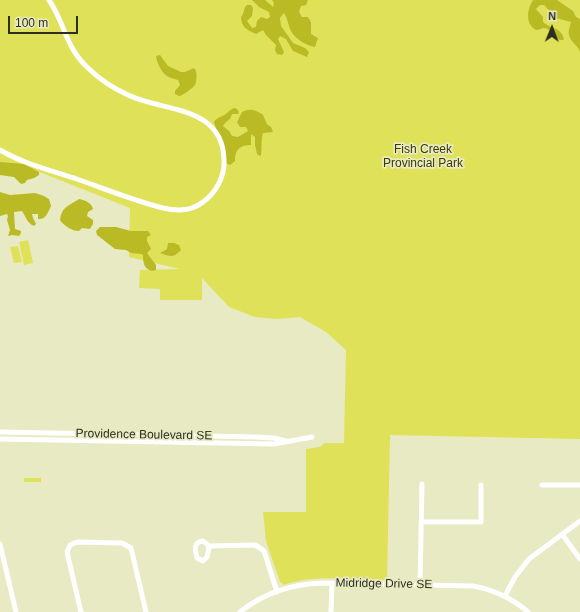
<!DOCTYPE html>
<style>
body{margin:0}
#map{position:relative;width:580px;height:612px;overflow:hidden;background:#e8eac3;font-family:Arial,sans-serif}
canvas{display:block}
.north{position:absolute;left:532px;top:8px;width:40px;height:40px;-webkit-text-stroke:3px #e8eac3;paint-order:stroke;rotate:1deg;font-size:11px;font-weight:700;line-height:16px;text-align:center;color:#2e2f20}
.north::after{content:'';display:block;margin:auto;width:14px;height:18px;background:#2e2f20;clip-path:polygon(50% 0,100% 100%,50% 72%,0 100%)}
.scale{position:absolute;left:8px;top:16px;width:70px;height:18px;box-sizing:border-box;border:2px solid #2e2f20;border-top:0;padding-left:5px;font-size:12px;line-height:14px;white-space:nowrap;color:#2e2f20;-webkit-text-stroke:3px #e8eac3;paint-order:stroke}
</style>
<div id="map">
<canvas width="580" height="612"></canvas>
<div class="north">N</div>
<div class="scale">100 m</div>
</div>
<script>
const c = document.querySelector('canvas').getContext('2d');
c.lineJoin = 'round';
function fill(path, color) {
  c.fillStyle = color;
  c.fill(path, 'evenodd');
}
function trace(path, color, width, dash) {
  c.strokeStyle = color;
  c.lineWidth = width;
  c.lineCap = dash ? 'butt' : 'round';
  c.setLineDash(dash || []);
  c.stroke(path);
}
function label(font, color, halo, rows, align = 'center') {
  c.font = font + ' Arial,sans-serif';
  c.lineWidth = 3.5;
  c.setLineDash([]);
  c.textBaseline = 'middle';
  c.strokeStyle = halo;
  c.fillStyle = color;
  for (const [text, x, y, turn = 0] of rows) {
    c.save();
    c.translate(x, y);
    c.rotate((+turn || 0) * Math.PI / 180);
    c.textAlign = isNaN(turn) ? turn : align;
    if (halo) c.strokeText(text, 0, 0);
    c.fillText(text, 0, 0);
    c.restore();
  }
}
fill(new Path2D(`
 M0 0H580V439L390 435 387 580C356 580 313 574 284 585L280 582 266 541 263 512H306V449L320 447 325 443H344L346 350 326 332 300 317 277 319 255 317 229 307 202 278V300H160V289L139 288 140 270 180 269 129 257 130 208 27 167 0 162Z
 M28 240 33 263 24 265 19 242Z
 M18 246 22 262 14 263 10 247Z
 M24 478H41V482H24Z`), '#dfe158');
fill(new Path2D(`
 M252 0H265L273 7 274 3 272 0H308L306 5 301 6 299 12 302 17H308L311 22V34L318 38 315 47C307 46 295 39 291 31 288 25 288 19 284 13L280 18 281 26 293 43 305 48 309 52 307 57 293 51 286 39 280 36 278 39 284 52 282 55 277 54 275 50 276 45 266 35 263 30 256 34C247 30 241 27 241 17 245 13 243 8 247 5H251L253 8 252 16 247 21 252 28 256 27 257 21 261 17 267 19 270 17 269 12 259 7Z
 M533 0H557L573 11 576 17 580 19V52C578 45 571 43 569 35 568 31 570 26 571 22L556 18 544 5H540L536 9 543 17V22C551 29 561 27 564 39L563 40C553 41 553 28 543 28 541 29 538 30 536 30 525 24 527 9 533 0Z
 M160 55 168 66 181 72H185L194 68 195 69C197 72 197 81 195 85 193 88 182 96 179 96L175 94V91L180 85 178 80C176 79 174 79 171 78 163 76 157 64 156 56Z
 M234 108 237 109 239 112 238 114H232L230 119 225 123 223 126 229 131 232 136 238 137 248 131 246 127H240L237 122 242 112C250 108 256 110 263 115L267 124 271 127 273 132 263 133C261 140 262 147 261 155L260 156 257 154 255 145V137L251 134V145C240 145 235 149 235 161L230 165 226 163 214 122C218 116 224 117 228 112 230 110 232 109 234 108Z
 M0 162 24 164 39 172V175L34 178 27 180 25 183 21 184 14 177 0 175Z
 M0 192 10 195 35 193 44 196 49 199 51 206C48 212 46 220 38 219V214H32L33 218 36 224 34 226C27 223 26 217 22 211L14 212 15 229 21 231V233L19 236 12 235 8 236 10 230 7 220 8 216 7 214 0 216Z
 M79 199C85 200 92 203 93 209L88 212 87 216 93 220V224L90 229 82 228 79 231C72 231 64 226 60 220 62 206 69 206 79 199Z
 M100 227H116L131 231H148L151 235 147 237V241L151 249 147 253 156 265V270L152 271C144 269 143 263 143 255L141 254 131 253 126 250 115 249 97 235 96 231Z
 M168 243H174L179 245 181 250C173 258 171 257 160 253L167 249Z`), '#babb24');
trace(new Path2D(`
 M0 150C22 163 49 170 74 178 103 188 132 200 163 208 176 211 192 211 203 202 216 193 225 176 224 160 223 105 163 112 128 95 113 88 99 79 88 68 65 47 65 23 49 0
 M0 432 255 437 274 438 286 441
 M0 439 274 444 312 437
 M542 485H580
 M422 522H481V485
 M562 534 580 559
 M203 541 207 544 209 548 207 557 203 561 197 558C195 550 193 542 203 541Z
 M0 544 16 612
 M208 546 255 545 260 548 264 551 277 592
 M420 585 422 484
 M505 596 515 577 529 559 580 521
 M81 612 67 552 70 545 77 542 122 543 131 548 146 612
 M240 612C264 593 292 584 322 583L473 586C494 590 512 598 528 612
 M331 612 332 583`), '#fff', 5);
label('12px', '#3b3b00', '#e8eac3', [
 ["Fish Creek",423,150],
 ["Provincial Park",423,164]
]);
label('12px', '#2e2f20', '#e8eac3', [
 ["Providence Boulevard SE",144,435,1],
 ["Midridge Drive SE",384,584,1]
]);
</script>
